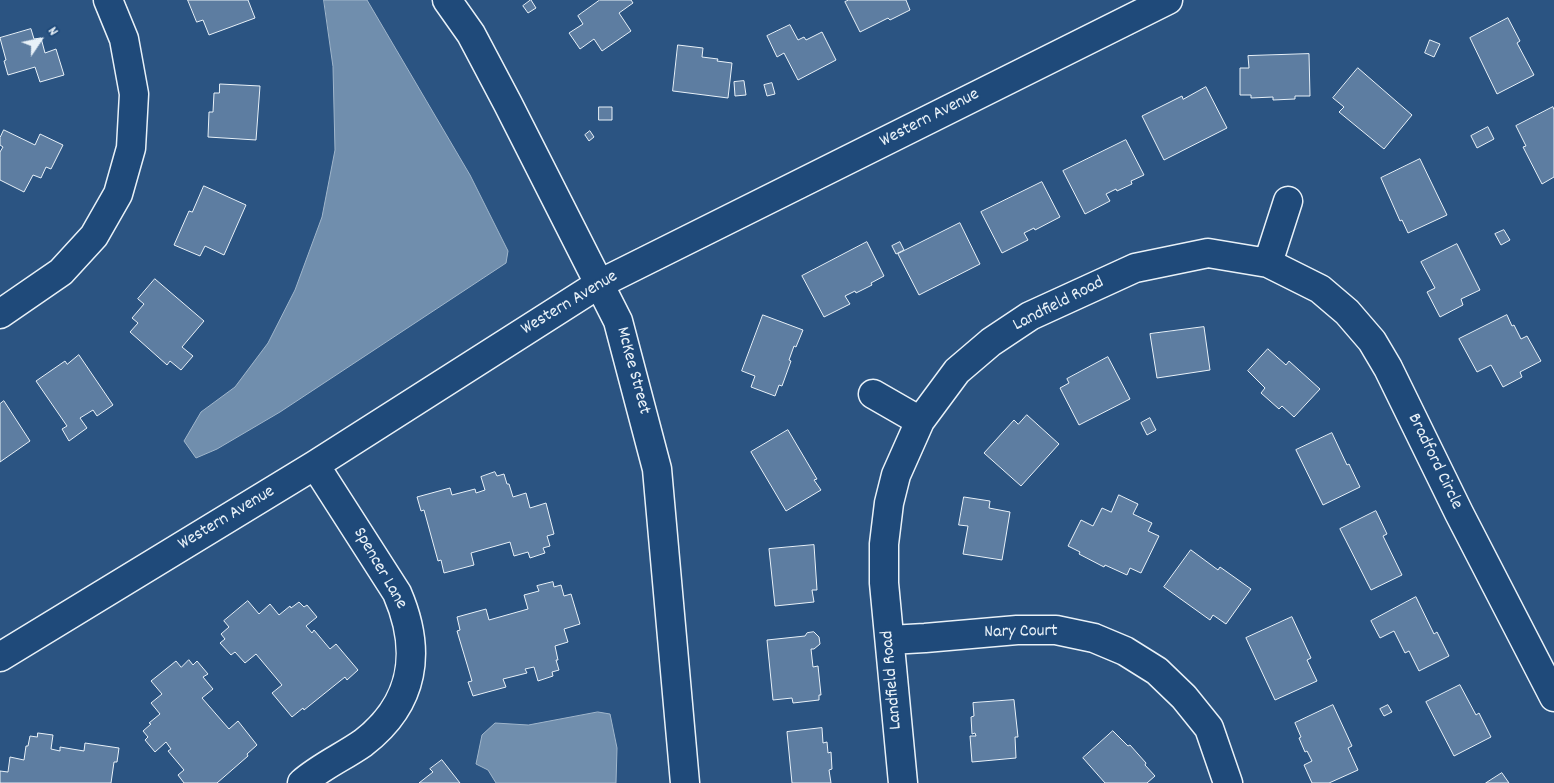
<!DOCTYPE html>
<style>
body{margin:0}
#map{position:relative;width:1554px;height:783px;overflow:hidden;background:#2b5482;font-family:Dekko,sans-serif}
canvas{display:block}
.north{position:absolute;left:15px;top:15px;width:50px;height:50px;-webkit-text-stroke:4px #1f4a7a;paint-order:stroke;rotate:56deg;font-size:14px;font-weight:700;line-height:20px;text-align:center;color:#e8f1f8}
.north::after{content:'';display:block;margin:auto;width:18px;height:22px;background:#e8f1f8;clip-path:polygon(50% 0,100% 100%,50% 72%,0 100%)}
</style>
<div id="map">
<canvas width="1554" height="783"></canvas>
<div class="north">N</div>
</div>
<script>
const c = document.querySelector('canvas').getContext('2d');
c.lineJoin = 'round';
function fill(path, color) {
  c.fillStyle = color;
  c.fill(path, 'evenodd');
}
function trace(path, color, width, dash) {
  c.strokeStyle = color;
  c.lineWidth = width;
  c.lineCap = dash ? 'butt' : 'round';
  c.setLineDash(dash || []);
  c.stroke(path);
}
function label(font, color, halo, rows, align = 'center') {
  c.font = font + ' Dekko,sans-serif';
  c.lineWidth = 4;
  c.setLineDash([]);
  c.textBaseline = 'middle';
  c.strokeStyle = halo;
  c.fillStyle = color;
  for (const [text, x, y, turn = 0] of rows) {
    c.save();
    c.translate(x, y);
    c.rotate((+turn || 0) * Math.PI / 180);
    c.textAlign = isNaN(turn) ? turn : align;
    if (halo) c.strokeText(text, 0, 0);
    c.fillText(text, 0, 0);
    c.restore();
  }
}
const water = new Path2D(`
 M324 0H367L470 175 508 251 506 263 280 412 217 449 196 458 184 441 201 412 235 387 268 343 295 290 322 217 335 150 333 67Z
 M598 712 610 714 617 748 616 783H496L488 770 476 764 482 735 495 723 528 725Z`);
fill(water, '#708ead');
trace(water, '#a0b6cb', 1);
const building = new Path2D(`
 M188 0H248L255 18 209 35 203 20 197 22Z
 M531 0 536 8 528 13 523 6Z
 M600 0H631L633 3 619 13 631 31 602 51 594 39 580 49 569 33 583 24 578 16Z
 M849 0H906L910 10 890 20 888 18 860 32 845 2Z
 M1508 18 1520 41 1517 43 1534 75 1497 94 1470 38Z
 M790 25 798 40 804 37 806 40 822 32 836 60 798 80 784 53 777 57 767 36Z
 M31 29 34 39 41 38 45 53 56 49 64 75 40 82 35 67 8 75 4 61 6 60 0 38Z
 M1430 40 1440 44 1434 57 1425 53Z
 M678 45 703 48 702 57 718 59 717 61 732 63 728 98 673 91Z
 M1309 54 1310 96H1295V99L1273 100V97L1251 98V95H1240V68H1249L1248 56Z
 M1358 68 1412 115 1384 149 1339 112 1344 107 1333 98Z
 M744 81 746 95 735 96 734 82Z
 M772 83 775 94 767 96 764 85Z
 M220 84 260 86 256 140 208 137 209 112H213L214 93H219Z
 M1206 87 1227 128 1164 160 1142 116 1182 96 1183 99Z
 M599 107H612V120H599Z
 M1553 107 1554 110V177L1542 184 1523 147 1526 146 1516 126Z
 M1488 127 1494 139 1477 148 1471 136Z
 M4 130 35 145 40 134 63 145 51 169 46 167 41 178 33 175 24 192 0 180V152L3 147 0 145V138Z
 M590 131 594 137 589 141 585 135Z
 M1126 140 1144 175 1131 181 1132 184 1117 191 1116 189 1106 194 1110 201 1085 214 1063 171Z
 M1420 159 1447 215 1408 233 1402 220 1400 221 1381 178Z
 M1042 182 1060 217 1035 230 1034 228 1024 233 1028 240 1002 253 981 212Z
 M204 186 246 205 224 255 205 246 200 256 174 245 189 211 192 212Z
 M960 223 980 264 919 295 898 254Z
 M1504 230 1510 240 1501 245 1495 234Z
 M867 242 884 276 871 283 872 285 856 293 855 291 845 296 850 304 824 317 802 276Z
 M900 242 904 250 896 254 892 246Z
 M1457 244 1480 290 1461 299 1463 305 1440 317 1427 292 1435 288 1421 262Z
 M155 279 204 321 182 347 193 356 181 370 170 361 167 365 130 332 138 323 132 318 144 304 138 299Z
 M763 315 803 330 796 347 794 346 789 360 791 361 782 386 779 385 775 396 751 387 755 376 742 371Z
 M1507 315 1512 326 1514 325 1521 339 1527 336 1541 361 1520 372 1522 377 1503 387 1491 365 1477 372 1459 339Z
 M1204 327 1210 370 1157 378 1150 334Z
 M1268 349 1286 365 1289 361 1320 389 1294 417 1282 406 1279 409 1261 393 1265 388 1248 371Z
 M79 355 113 405 97 416 93 410 80 418 87 428 69 441 62 429 67 426 36 381 65 361 67 364Z
 M1108 357 1130 399 1079 425 1060 388 1069 383 1067 379Z
 M4 401 30 441 0 462V404Z
 M1027 415 1059 444 1021 486 984 453 1014 420 1018 424Z
 M1150 418 1156 430 1147 435 1141 423Z
 M788 430 817 479 814 480 821 490 786 511 751 452Z
 M1332 433 1347 465 1349 464 1360 487 1323 505 1296 450Z
 M495 472 497 476 504 474 507 484H509L513 497 526 493 530 508 546 503 554 534 547 536 550 546 543 548 545 553 530 558 528 552 514 556 510 542 471 553 474 565 444 573 441 560 438 561 424 510 421 511 417 497 450 488 452 495 475 489 476 493 485 490 481 477Z
 M1119 495 1138 504 1133 514 1152 523 1148 531 1159 536 1141 573 1130 568 1127 575 1105 565 1104 567 1079 554 1080 552 1068 546 1081 520 1093 526 1102 508 1111 512Z
 M964 497 990 501 989 508 1010 512 1002 560 963 554 968 526 959 525Z
 M1376 511 1387 534 1383 536 1402 575 1371 590 1340 529Z
 M814 545 817 590H812L814 602 775 606 769 549Z
 M1191 550 1218 570 1220 567 1251 589 1226 624 1213 615 1210 620 1164 587Z
 M553 582 554 587 561 585 564 596 571 594 580 624 564 629 568 642 555 646 558 660H556L559 670 552 672 553 676 538 681 534 667 525 669 527 673 503 679 506 687 473 696 468 682 472 681 457 631 460 630 457 617 486 609 489 620 528 609 524 595 539 591 537 586Z
 M1416 597 1434 634 1437 632 1449 656 1419 671 1409 651 1405 653 1394 631 1380 638 1371 621Z
 M248 601 259 614 270 604 279 615 290 606 291 608 299 602 304 607 307 605 317 617 306 626 312 633 314 630 330 649 336 644 358 670 347 680 345 677 304 710 303 708 292 717 272 693 282 685 256 654 245 663 235 652 231 655 220 643 225 639 221 634 229 627 224 621Z
 M1292 617 1311 658 1307 660 1317 681 1275 700 1246 638Z
 M814 632 819 637 820 644 814 649H811L813 667 818 666 821 695H819V700L793 703 792 698 773 700 767 640 805 636 807 633Z
 M189 660 193 665 197 661 208 674 203 677 213 689 202 698 229 729 238 721 257 745 247 754 248 756 217 783H184L178 775 184 770 168 751 171 749 166 742 155 752 145 740 148 737 143 731 151 724 149 723 160 714 151 703 162 694 151 681 176 661 181 667Z
 M1460 685 1476 715 1479 713 1491 737 1454 756 1426 702Z
 M1014 700 1018 737H1015L1016 758 972 762 970 736H976L975 733 972 734 971 717 974 716 973 703Z
 M1333 705 1352 746 1348 748 1358 770 1329 783H1312L1304 765 1312 761 1307 751 1305 752 1299 738 1301 737 1295 723Z
 M1388 705 1392 712 1384 716 1380 709Z
 M822 728 823 743 827 742 828 753 831 752 832 769 829 770 831 783H792L787 732Z
 M1113 731 1128 746 1130 745 1146 763 1145 765 1155 776 1147 783H1105L1083 758Z
 M38 733 53 735 51 749 60 751V747L84 751 85 743 119 748 117 762H114L111 783H0V771L8 772 10 757 24 760 26 746H28L30 736 37 737Z
 M442 760 460 783H419L433 772 430 769Z
 M1502 773 1509 783H1486Z`);
fill(building, '#5d7da1');
trace(building, '#e8f1f8', 1);
const street = new Path2D(`
 M1268 263 1288 201
 M0 314 61 272 94 236 118 194 131 148 134 94 124 39 108 0
 M873 394 920 421
 M890 640 925 638 1017 630H1056L1094 638 1125 651 1157 671 1184 697 1209 728 1228 783
 M0 657 315 465 599 284 1168 0
 M302 783C320 767 343 757 363 743 415 703 422 651 397 593L315 465
 M903 783 884 583V544L889 503 896 475 920 421 957 371 991 342 1030 316 1135 268 1208 253 1268 263 1320 289 1347 312 1372 341 1388 368 1459 513 1554 697`);
const secondary = new Path2D(`
 M447 0 471 34 508 104 618 321 657 469 685 783`);
trace(street, '#e8f1f8', 31);
trace(secondary, '#e8f1f8', 31);
trace(street, '#1f4a7a', 28);
trace(secondary, '#1f4a7a', 28);
label('18px', '#e8f1f8', '#1f4a7a', [
 ["Western Avenue",930,119,-27],
 ["Western Avenue",570,304,-31],
 ["Landfield Road",1059,305,-27],
 ["McKee Street",632,371,75],
 ["Bradford Circle",1434,462,64],
 ["Western Avenue",227,519,-31],
 ["Spencer Lane",379,569,60],
 ["Nary Court",1021,633,-1],
 ["Landfield Road",893,680,-95]
]);
</script>
